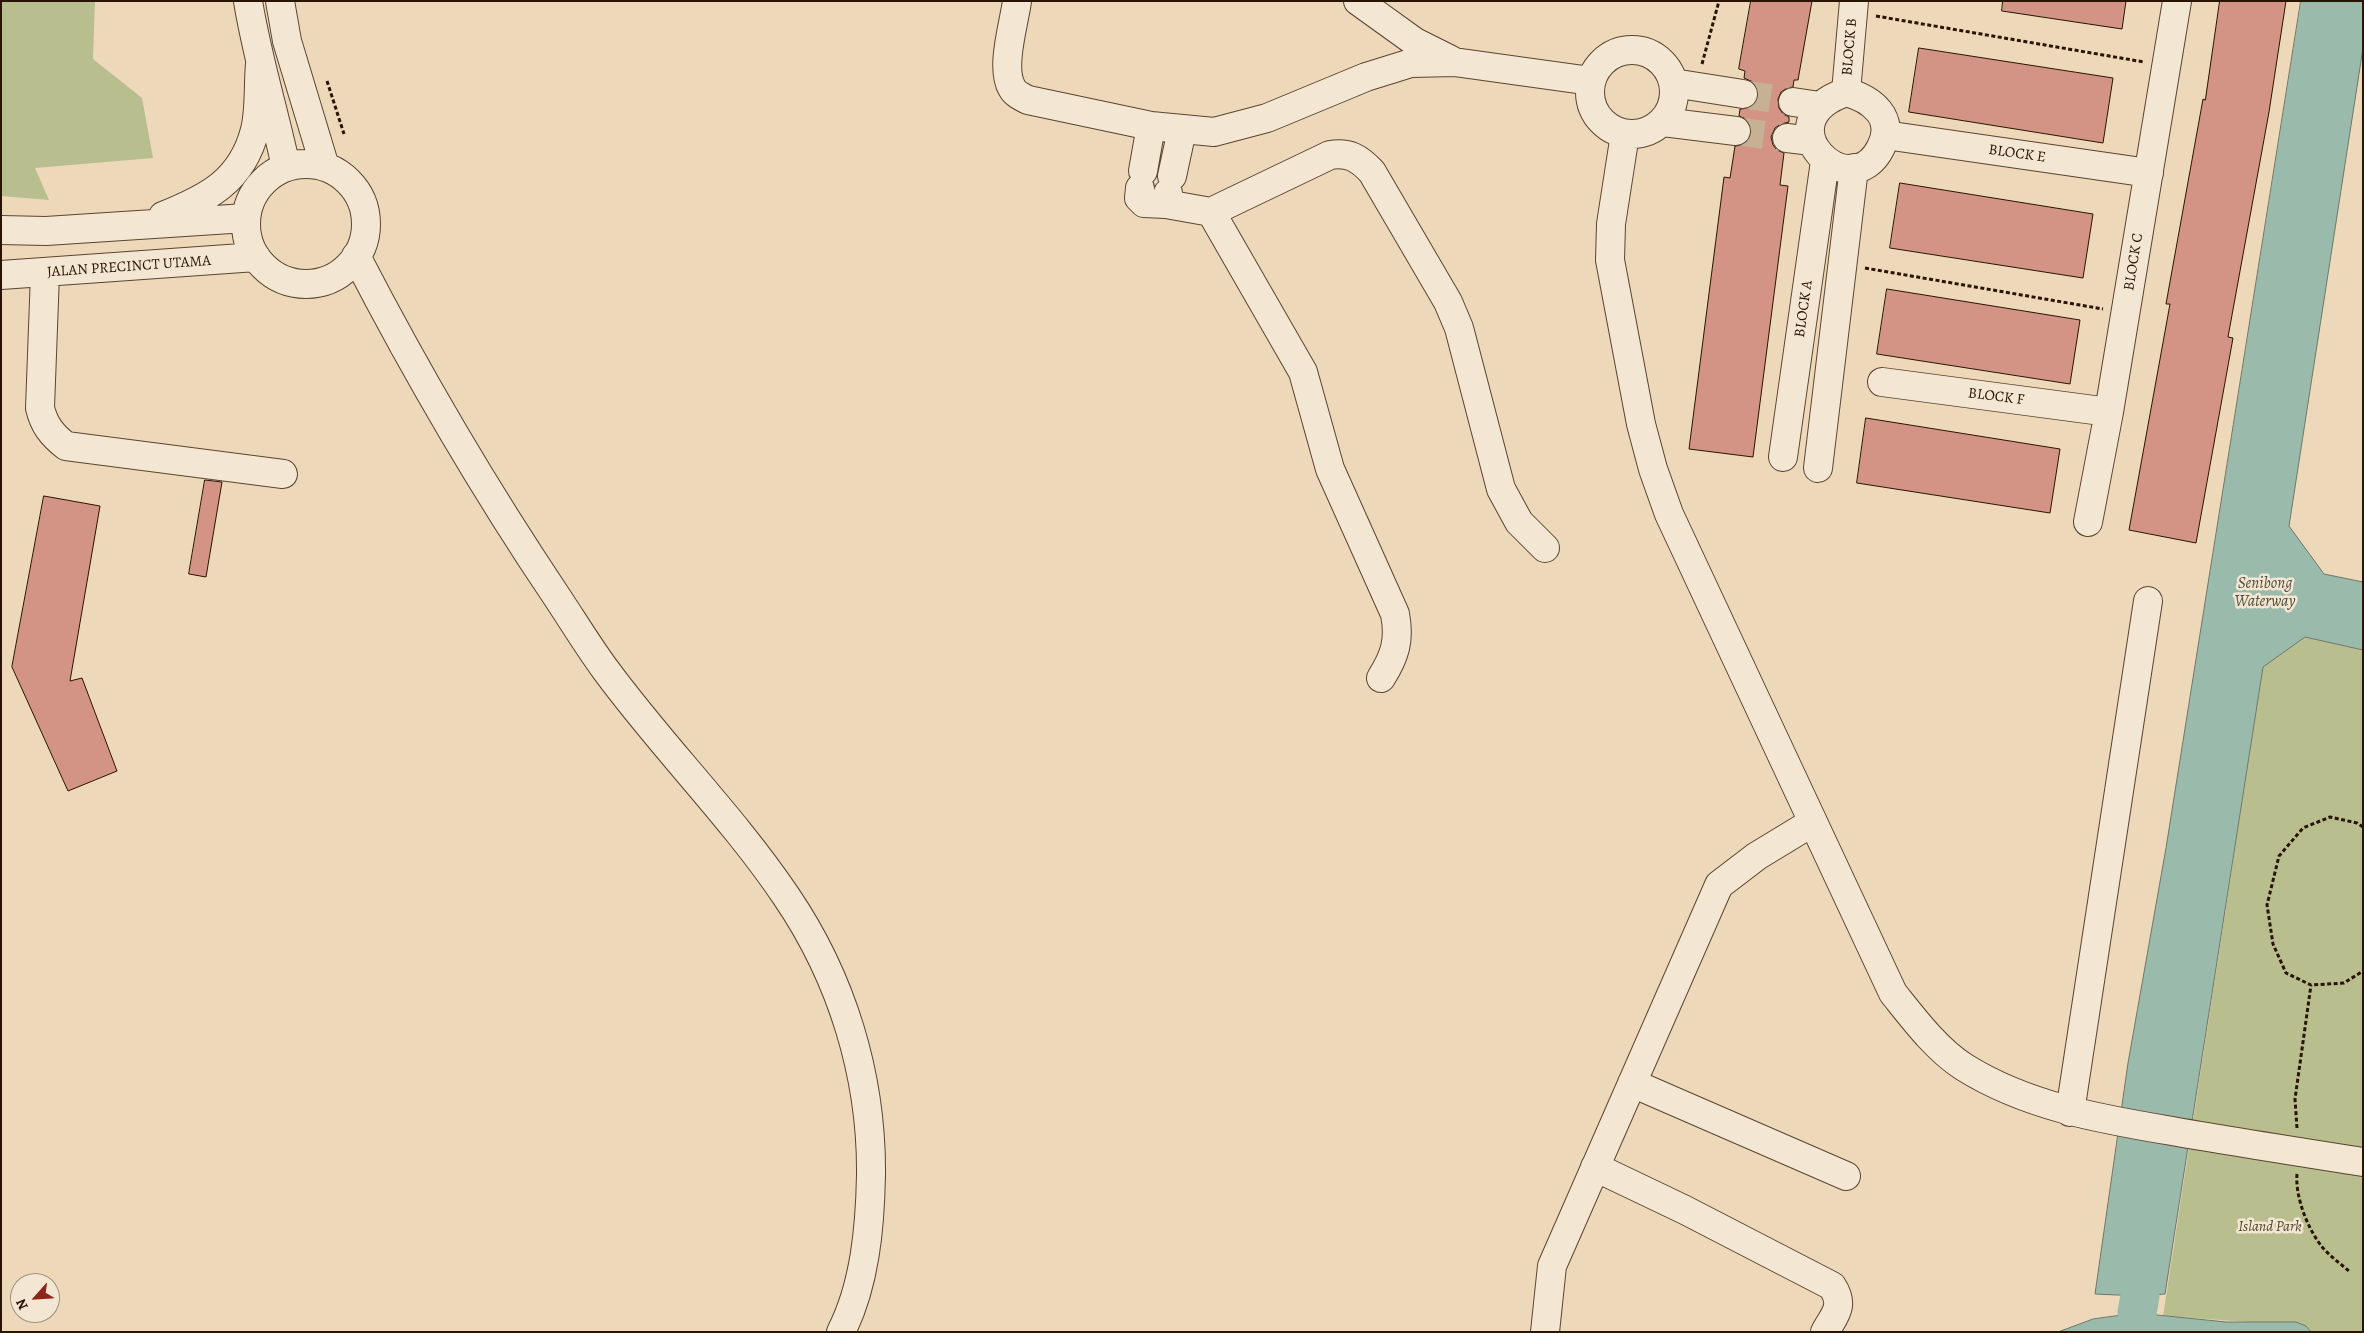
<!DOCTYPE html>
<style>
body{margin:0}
#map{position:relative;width:2364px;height:1333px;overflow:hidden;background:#edd8ba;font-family:Alegreya,serif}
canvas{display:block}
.frame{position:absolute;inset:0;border:2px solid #291401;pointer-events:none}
.north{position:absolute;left:10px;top:1273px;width:50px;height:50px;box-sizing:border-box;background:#f3e6d2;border:1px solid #a2927e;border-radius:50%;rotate:244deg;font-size:14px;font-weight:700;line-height:20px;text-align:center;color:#291401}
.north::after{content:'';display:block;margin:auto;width:18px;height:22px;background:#8f2418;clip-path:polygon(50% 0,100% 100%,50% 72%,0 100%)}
</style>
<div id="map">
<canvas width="2364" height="1333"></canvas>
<div class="frame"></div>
<div class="north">N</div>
</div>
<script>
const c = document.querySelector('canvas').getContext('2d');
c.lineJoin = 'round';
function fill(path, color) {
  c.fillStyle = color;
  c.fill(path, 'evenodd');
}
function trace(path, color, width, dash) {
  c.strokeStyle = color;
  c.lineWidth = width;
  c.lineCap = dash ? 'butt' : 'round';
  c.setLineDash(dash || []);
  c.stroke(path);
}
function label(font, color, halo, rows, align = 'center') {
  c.font = font + ' Alegreya,serif';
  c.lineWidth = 5;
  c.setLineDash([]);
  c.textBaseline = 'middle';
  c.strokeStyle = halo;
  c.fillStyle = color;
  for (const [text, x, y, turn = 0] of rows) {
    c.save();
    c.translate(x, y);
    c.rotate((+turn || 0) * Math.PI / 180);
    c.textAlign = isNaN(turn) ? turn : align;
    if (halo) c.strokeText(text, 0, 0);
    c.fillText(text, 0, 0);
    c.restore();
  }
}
fill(new Path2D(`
 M1 1H95L93 59 142 98 153 158 35 168 49 200 1 196Z
 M2305 637 2363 650V1332H2311L2306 1326 2163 1316 2263 667Z`), '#b9be8f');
const water = new Path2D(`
 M2301 1H2363V48L2289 526 2324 574 2363 582V650L2305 637 2263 667 2165 1294 2140 1296 2095 1294 2128 1063 2166 848Z
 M2137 1313 2226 1322H2296L2306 1326 2311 1332H2058L2093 1319Z`);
fill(water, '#9abaac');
trace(water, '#6d7868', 1);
trace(new Path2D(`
 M2137 1313 2140 1296`), '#9abaac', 39);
const building = new Path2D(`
 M1751 1H1812L1798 80H1794L1793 87 1787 88 1781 92 1778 99 1779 108 1783 114 1789 117V122L1781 124 1775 128 1771 137 1773 145 1777 150 1784 153 1780 185 1788 186 1753 457 1689 449 1724 177 1730 178 1735 146 1743 145 1748 141 1751 133 1750 124 1746 119 1739 116 1740 109 1749 108 1755 103 1758 96 1757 88 1753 82 1744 78 1745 71 1739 69Z
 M2003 1H2126L2122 29 2002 11Z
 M2220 1H2286L2269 112 2228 337 2233 338 2196 543 2129 530 2170 304H2166L2203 99 2205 100Z
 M1919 48 2113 78 2103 143 1909 112Z
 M1900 183 2093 214 2083 278 1890 248Z
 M1887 289 2080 320 2070 384 1877 354Z
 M1866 418 2060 449 2050 513 1857 483Z
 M205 480 222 482 206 577 189 574Z
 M44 496 100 506 70 681 82 678 117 771 68 791 12 667Z`);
fill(building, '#d49485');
trace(building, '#291401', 1);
trace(new Path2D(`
 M1743 94 1793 102
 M1736 131 1787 138`), '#c6b195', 28, [28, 14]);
const minor = new Path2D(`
 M248 1C257 57 274 111 286 167
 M280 1 287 41 325 167
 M1017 1C1014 24 1000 68 1012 88 1015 94 1022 97 1028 100L1151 126 1214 132 1267 118 1366 77 1411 63 1454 62 1591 81
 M1358 1 1415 42 1451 60
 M1590 92a42 42 0 1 1 84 0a42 42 0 1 1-84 0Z
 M1673 83 1743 94
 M1846 92C1872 99 1896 118 1881 147 1851 210 1760 122 1846 92Z
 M1846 92 1854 1
 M1793 102 1820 106
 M1663 122 1736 131
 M1625 134 1611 224 1610 260 1641 424 1653 469 1669 514 1893 993C1913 1018 1936 1049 1964 1067 2026 1106 2100 1119 2172 1131 2235 1142 2299 1152 2363 1162
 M1885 135 2149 173
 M1787 138 1812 141
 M246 224a60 60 0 1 1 120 0a60 60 0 1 1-120 0Z
 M1143 171 1151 126
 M1172 176 1182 130
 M1140 188 1139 198 1144 203 1166 204 1168 193
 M1166 204 1211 212 1330 155C1349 152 1359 158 1372 172L1448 302 1459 328 1501 489 1519 522 1545 548
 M1211 212 1303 372 1330 469 1395 614C1400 640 1395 656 1381 678
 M163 216C208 198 242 181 255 130 260 110 258 85 260 64
 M1 230 46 231 246 218
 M356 256C417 374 483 487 557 597 573 621 588 646 605 669 662 747 732 816 786 896 842 978 872 1076 871 1175 870 1227 865 1285 841 1332
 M45 274 40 408C44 425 52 435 66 446L283 474
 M1 275 256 257
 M1882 382 2109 412
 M1783 457 1825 161
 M1818 468 1854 168
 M2088 522 2109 412 2177 1
 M1632 1083 1846 1176
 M2070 1112 2148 601
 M1595 1167 1685 1210 1832 1286C1845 1306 1835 1314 1825 1332
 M1545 1332 1552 1266 1719 885 1757 856 1813 822`);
trace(minor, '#5a452f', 30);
trace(new Path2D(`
 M1876 16 2144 62
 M1702 64 1719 1
 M327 81 344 134
 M1865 268 2103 309
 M2363 827 2357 823 2330 817 2303 828 2279 856 2267 905 2273 944 2286 973 2311 985 2344 983 2363 971
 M2297 1128 2295 1099 2311 985
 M2297 1174C2295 1197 2308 1230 2323 1248 2331 1257 2341 1264 2350 1272`), '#291401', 3, [4, 2.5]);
trace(minor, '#f3e6d2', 28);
label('15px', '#291401', '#f3e6d2', [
 ["BLOCK B",1850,47,-85],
 ["BLOCK E",2017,154,8],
 ["BLOCK C",2134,262,-81],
 ["JALAN PRECINCT UTAMA",129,267,-4],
 ["BLOCK A",1804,309,-82],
 ["BLOCK F",1996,397,7]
]);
label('italic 15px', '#54472c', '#f3e6d2', [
 ["Island Park",2270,1227]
]);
label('italic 16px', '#514e3d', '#f3e6d2', [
 ["Senibong",2265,584],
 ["Waterway",2265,602]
]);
</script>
